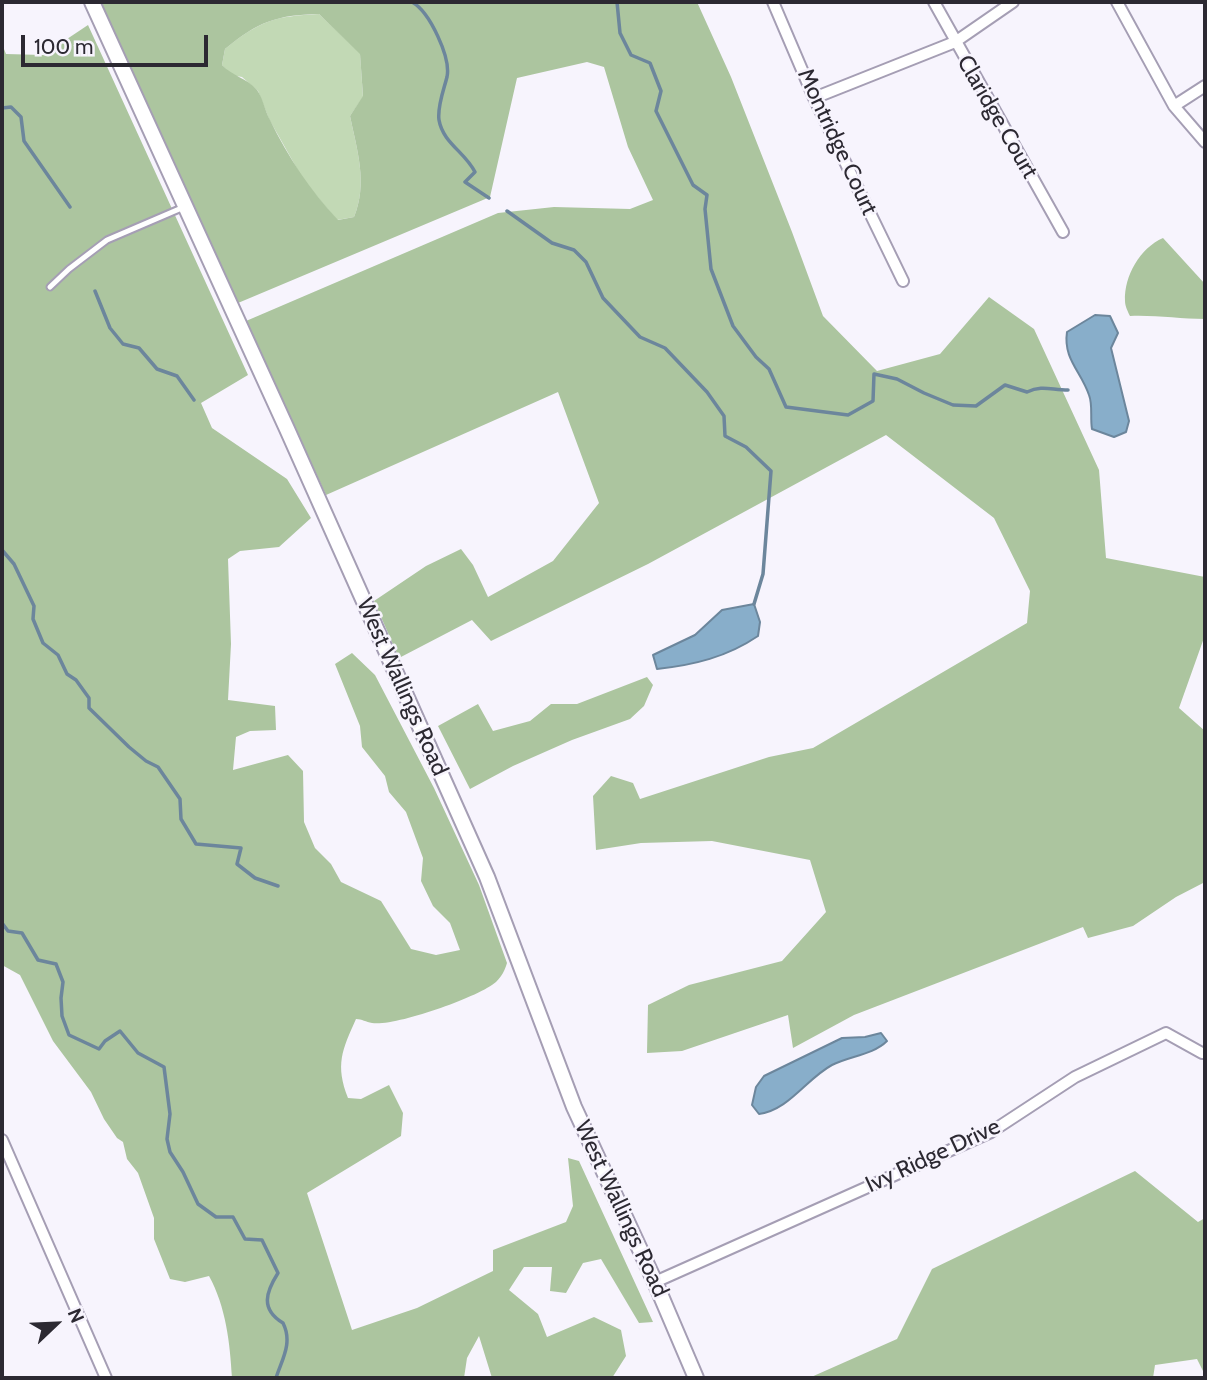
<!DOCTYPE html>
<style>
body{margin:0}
#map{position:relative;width:1207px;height:1380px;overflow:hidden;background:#f7f4fd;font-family:Cabin,sans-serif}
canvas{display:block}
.frame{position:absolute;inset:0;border:4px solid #2c2932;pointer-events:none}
.north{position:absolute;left:21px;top:1289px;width:70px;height:70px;-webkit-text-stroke:5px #f7f4fd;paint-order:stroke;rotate:67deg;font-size:19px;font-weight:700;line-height:28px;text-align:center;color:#2c2932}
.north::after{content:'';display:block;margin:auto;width:24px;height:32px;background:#2c2932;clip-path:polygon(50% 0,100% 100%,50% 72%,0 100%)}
.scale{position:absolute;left:21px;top:35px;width:187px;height:32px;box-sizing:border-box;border:4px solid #2c2932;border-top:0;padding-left:9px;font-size:21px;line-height:24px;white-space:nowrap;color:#2c2932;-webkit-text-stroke:5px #f7f4fd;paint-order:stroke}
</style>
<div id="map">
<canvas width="1207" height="1380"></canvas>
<div class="frame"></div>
<div class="north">N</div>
<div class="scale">100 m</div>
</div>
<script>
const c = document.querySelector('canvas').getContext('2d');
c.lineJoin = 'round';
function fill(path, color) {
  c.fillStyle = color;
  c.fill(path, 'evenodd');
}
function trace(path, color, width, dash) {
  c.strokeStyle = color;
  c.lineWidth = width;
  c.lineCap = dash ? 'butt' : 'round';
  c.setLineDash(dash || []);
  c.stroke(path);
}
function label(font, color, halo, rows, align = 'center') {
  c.font = font + ' Cabin,sans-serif';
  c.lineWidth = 5;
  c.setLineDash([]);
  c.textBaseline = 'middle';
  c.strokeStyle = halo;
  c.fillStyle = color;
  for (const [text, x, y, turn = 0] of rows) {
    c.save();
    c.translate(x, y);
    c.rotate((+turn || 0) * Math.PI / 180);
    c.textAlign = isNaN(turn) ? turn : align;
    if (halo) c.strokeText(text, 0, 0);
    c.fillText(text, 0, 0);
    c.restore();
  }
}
fill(new Path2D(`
 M319 14 360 53 363 97 350 116C357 150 368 183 354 217L337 220 304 181 269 119 258 91 242 77 231 75 222 65 225 49C259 21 275 16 319 14Z`), '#c2d9b5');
fill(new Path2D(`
 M101 2H697L731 77 792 232 823 316 877 371 940 354 989 297 1034 329 1099 470 1106 558 1205 577V635L1179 708 1205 731V882L1176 897 1133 926 1088 938 1083 927 854 1015 793 1048 788 1015 682 1051 647 1053 648 1005 689 985 782 961 826 912 810 860 712 841 641 843 596 850 593 796 611 776 633 783 640 799 769 757 813 748 1027 623 1030 591 994 518 886 435 648 564 491 641 472 620 399 658 374 601 426 566 461 549 473 565 488 597 553 561 599 503 558 392 326 495 246 321 498 213 554 207 630 209 653 200 628 147 604 67 587 62 517 78 490 197 238 303ZM319 14 360 54 363 96 350 116C357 150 368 183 354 217L338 220C310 190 288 157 270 120 265 111 263 98 257 90 247 78 232 76 222 65L225 49C258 22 276 15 319 14Z
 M88 25 248 375 201 403 212 428 287 479 311 518 279 547 240 551 228 559 231 644 228 700 275 706 276 730 250 731 236 737 233 770 288 755 303 771 304 822 315 848 331 864 341 882 381 901 411 949 436 955 460 950 450 923 433 906 421 881 423 858 406 812 389 792 385 776 362 747 360 726 335 664 352 653 375 675 434 788 479 885 507 963C505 970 502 976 496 982 479 997 394 1027 372 1023 366 1022 362 1019 356 1019 342 1050 335 1065 348 1098L361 1099 389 1085 403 1113 401 1136 307 1193 352 1330 417 1308 493 1271V1250L566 1222 573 1206 568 1158 579 1161 653 1322 639 1323 601 1259 583 1263 566 1293 550 1291 552 1267H524L509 1290 538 1314 547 1337 594 1317 621 1330 626 1356 612 1378H492L479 1336 467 1358 464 1378H232C230 1343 226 1307 209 1276L185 1282 170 1279 154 1239V1218L138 1173 127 1159 123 1142 117 1138 104 1119 91 1092 53 1041 20 975 2 965V44L6 54 43 55Z
 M1163 238 1205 284V319C1180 319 1156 315 1130 316 1128 312 1125 306 1125 301 1124 276 1140 248 1163 238Z
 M647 677 653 685 644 706 630 719 572 740 513 766 470 789 438 726 478 704 493 731 530 721 551 704H577Z
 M1135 1171 1198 1222 1205 1218V1375L1197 1359 1155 1365 1153 1378H809L897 1339 932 1269Z`), '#acc59f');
const water = new Path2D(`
 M1095 315 1110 316 1118 333 1111 348 1129 421 1126 432 1114 437 1092 429C1090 418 1093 405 1089 395 1081 371 1063 359 1067 332Z
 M754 604 760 622 758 636C727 657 694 665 657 669L653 655 695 635 722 610Z
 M881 1033 887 1041C873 1055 849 1056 832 1065 806 1079 789 1110 759 1114L752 1105 756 1087 764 1076 842 1038 865 1037Z`);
fill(water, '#88aeca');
trace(water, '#6c869c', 2);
trace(new Path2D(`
 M412 2C430 12 451 58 447 77 444 89 437 107 439 120 443 143 465 152 475 172L465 182 489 198
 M617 2 620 33 631 55 650 63 661 91 656 111 693 185 707 195 705 209 711 269 733 326 756 357 769 369 786 407 848 415 873 401 874 374 897 379 924 393 953 405 976 406 1005 385 1027 392C1042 385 1051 390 1068 390
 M2 108 11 107 21 117 24 141 70 207
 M507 211 552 243 574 250 586 262 603 298 640 337 665 348 707 392 724 416 725 436 746 447 771 471 763 574 754 604
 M95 291 110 328 123 344 139 348 157 369 177 376 194 400
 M2 550 14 564 34 606 33 619 43 643 58 655 67 674 76 680 89 698V708L129 747 146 761 158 767 180 799 181 819 196 844 241 848 237 864 255 878 278 886
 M2 923 8 931 22 933 38 960 56 964 63 982 61 998 62 1016 69 1035 99 1049 105 1041 120 1031 138 1053 164 1067 170 1114 167 1139 170 1152 183 1172 198 1204 216 1217H233L245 1239 262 1240 278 1273C266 1292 260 1309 283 1323 293 1343 282 1359 276 1378`), '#6c869c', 3.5);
const lane = new Path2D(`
 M50 287 69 269 107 240 184 207`);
const street = new Path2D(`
 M773 2 814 98 903 281
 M934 2 1063 232
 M1117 2 1174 106 1205 142
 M814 98 955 42 1013 2
 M1174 106 1205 86
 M2 1140 106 1378
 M655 1282 991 1132 1075 1077 1166 1033 1202 1053`);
const secondary = new Path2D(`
 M92 2 287 429 487 877 574 1107 655 1282 696 1378`);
trace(lane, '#a59eb4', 9);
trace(street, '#a59eb4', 14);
trace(secondary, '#a59eb4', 18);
trace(lane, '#fff', 5);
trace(street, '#fff', 10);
trace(secondary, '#fff', 14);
label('23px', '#2c2932', '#f7f4fd', [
 ["Claridge Court",997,117,60],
 ["Montridge Court",837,142,65],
 ["West Wallings Road",402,687,66],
 ["Ivy Ridge Drive",933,1156,-25],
 ["West Wallings Road",621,1209,65]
]);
</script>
